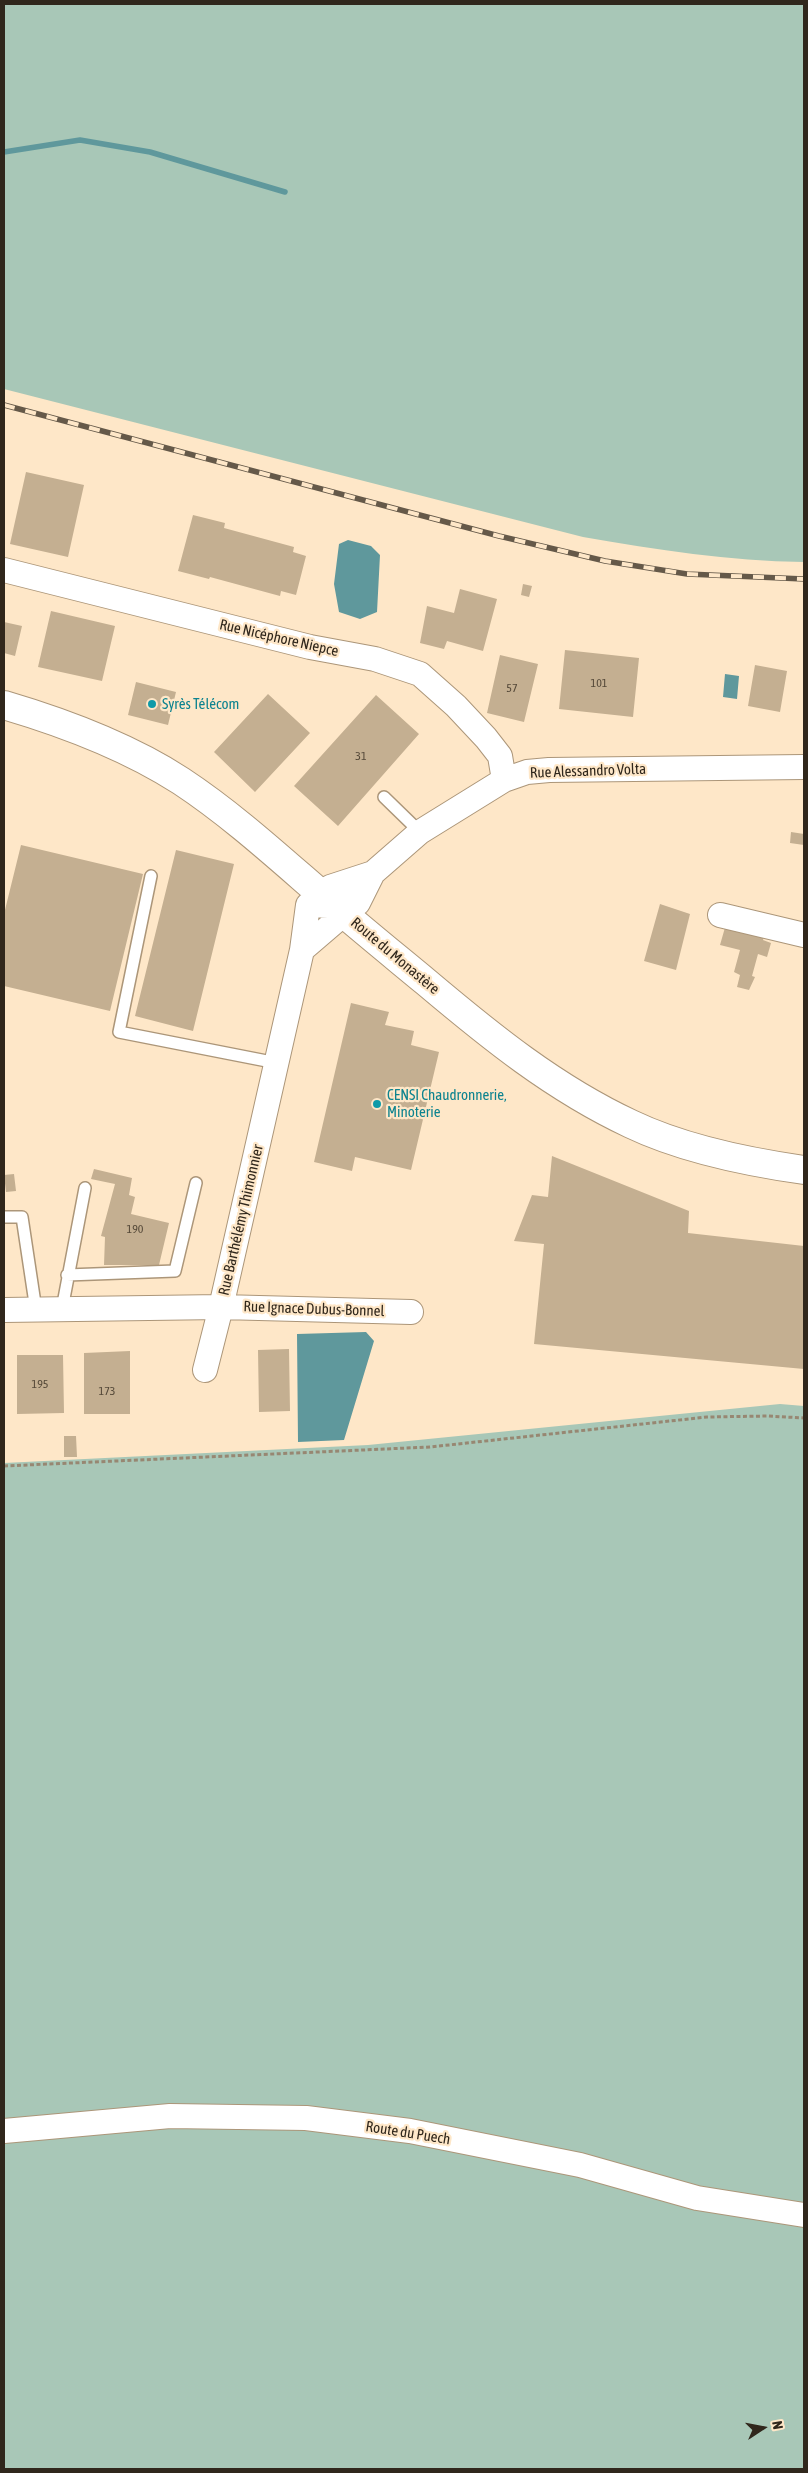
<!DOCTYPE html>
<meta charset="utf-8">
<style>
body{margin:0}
#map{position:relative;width:808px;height:2473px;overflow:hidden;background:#fee7c8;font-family:"Asap Condensed",sans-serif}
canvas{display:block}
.frame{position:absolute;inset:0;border:5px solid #30271c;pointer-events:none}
.north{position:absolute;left:738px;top:2403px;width:50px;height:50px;-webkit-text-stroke:4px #fee7c8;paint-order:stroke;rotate:79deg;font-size:14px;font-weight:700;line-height:20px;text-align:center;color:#30271c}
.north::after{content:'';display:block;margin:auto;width:18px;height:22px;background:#30271c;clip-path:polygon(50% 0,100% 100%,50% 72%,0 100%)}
</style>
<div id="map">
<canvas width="808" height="2473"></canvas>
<div class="frame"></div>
<div class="north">N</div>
</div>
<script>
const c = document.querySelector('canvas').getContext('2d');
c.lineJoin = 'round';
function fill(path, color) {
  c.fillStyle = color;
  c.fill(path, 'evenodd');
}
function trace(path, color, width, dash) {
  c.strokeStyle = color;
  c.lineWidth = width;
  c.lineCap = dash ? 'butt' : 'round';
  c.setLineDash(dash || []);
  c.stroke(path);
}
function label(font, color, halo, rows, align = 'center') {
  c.font = font + ' "Asap Condensed",sans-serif';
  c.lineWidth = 4.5;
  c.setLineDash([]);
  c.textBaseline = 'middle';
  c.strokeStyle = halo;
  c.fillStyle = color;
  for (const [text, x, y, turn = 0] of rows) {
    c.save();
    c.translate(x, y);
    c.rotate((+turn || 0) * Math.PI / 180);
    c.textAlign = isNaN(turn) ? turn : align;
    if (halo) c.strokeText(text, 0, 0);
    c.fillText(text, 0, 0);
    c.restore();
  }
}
fill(new Path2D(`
 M4 4H804V562C728 561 658 550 583 537L4 389Z
 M780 1404 804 1406V2469H4V1463L368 1445Z`), '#a8c7b7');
fill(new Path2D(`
 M348 540 371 546 380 555 377 612 360 619 339 612 334 584 339 544Z
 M725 674 739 676 737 699 723 697Z
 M366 1332 374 1341 344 1440 298 1442 297 1334Z`), '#5f989c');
trace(new Path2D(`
 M4 152 80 140 150 152 285 192`), '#5f989c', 5.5);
fill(new Path2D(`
 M26 472 84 485 68 557 10 544Z
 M193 515 225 523 224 528 294 547 293 552 306 556 296 595 281 591 280 596 210 577 209 579 178 571Z
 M523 584 532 586 529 597 521 595Z
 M460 589 497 599 483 651 447 641 444 649 420 643 427 606 454 613Z
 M51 611 115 626 102 681 38 667Z
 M4 622 22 626 15 656 4 653Z
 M565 650 639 658 633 717 559 709Z
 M500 655 538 664 524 722 487 713Z
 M755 665 787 671 780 712 748 706Z
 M136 682 176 692 168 725 128 715Z
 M268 694 310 733 255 792 214 752Z
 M376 695 419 734 338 826 294 786Z
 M791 832 804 834V845L790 843Z
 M21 845 143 874 110 1011 4 986V914Z
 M176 850 234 864 193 1031 135 1016Z
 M660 904 690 914 676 970 644 961Z
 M726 924 765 934 763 940 771 943 767 957 758 954 752 976 755 977 749 990 737 987 740 975 734 972 740 950 720 945Z
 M351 1003 389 1012 385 1025 414 1031 411 1045 439 1052 411 1170 355 1157 352 1171 314 1162Z
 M552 1156 689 1211 688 1233 804 1246V1369L534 1344 544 1244 514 1241 532 1195 548 1197Z
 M94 1169 132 1178 129 1195 135 1197 131 1214 169 1223 159 1265H104L105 1237 101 1236 115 1184 91 1179Z
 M14 1174 16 1191 6 1192 4 1175Z
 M289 1349 290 1411 259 1412 258 1350Z
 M130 1351V1414H84V1353Z
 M17 1355H63L64 1413 17 1414Z
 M64 1436H76L77 1457H64Z`), '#c4af91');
const lane = new Path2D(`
 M384 797 420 832
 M151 876 119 1032 277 1063
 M4 1217H22L36 1310
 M67 1275 175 1271 196 1183
 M62 1309 85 1188`);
const street = new Path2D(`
 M4 570 310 647 375 659 420 674 456 706 486 738 500 756 504 780
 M720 915 804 935
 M302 950 337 920 330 887 373 873 420 832 504 780 527 772 549 770 804 767
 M4 1310 221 1307 302 950 308 905 336 906 358 903 373 873
 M205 1370 221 1307 411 1312
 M4 2131 170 2116 306 2118 410 2131 580 2165 697 2198 804 2215`);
const secondary = new Path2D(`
 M4 705C65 723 127 746 181 781 231 814 276 855 321 894 355 924 391 953 426 982 490 1036 554 1088 631 1124 683 1149 748 1162 804 1170`);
trace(lane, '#ac9679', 14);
trace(street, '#ac9679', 26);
trace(secondary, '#ac9679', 30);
trace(new Path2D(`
 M4 1466 430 1447 707 1417 768 1416 804 1418`), '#978772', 3, [4, 2.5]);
trace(lane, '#fff', 11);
trace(street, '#fff', 24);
trace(secondary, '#fff', 28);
const rail = new Path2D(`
 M4 405 499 536 605 561 687 574 804 579`);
trace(rail, '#655949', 5.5);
trace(rail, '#fee7c8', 4, [11]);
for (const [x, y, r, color] of [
 [152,704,5,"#0f9aa8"],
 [377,1104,5,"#0f9aa8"]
]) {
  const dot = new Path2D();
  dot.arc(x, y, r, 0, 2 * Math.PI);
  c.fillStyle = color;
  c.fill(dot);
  trace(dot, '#fee7c8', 2);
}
label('12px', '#554939', null, [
 ["101",599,683],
 ["57",512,688],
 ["31",361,756],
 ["190",135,1229],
 ["195",40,1384],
 ["173",107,1391]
]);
label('15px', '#30271c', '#fee7c8', [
 ["Rue Nicéphore Niepce",279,638,13],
 ["Rue Alessandro Volta",588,771,-2],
 ["Route du Monastère",395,956,40],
 ["Rue Barthélémy Thimonnier",241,1220,-77],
 ["Rue Ignace Dubus-Bonnel",314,1309,2],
 ["Route du Puech",408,2133,9]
]);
label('15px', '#0d838f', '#fee7c8', [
 ["Syrès Télécom",162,704],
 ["CENSI Chaudronnerie,",387,1095],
 ["Minoterie",387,1112]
], 'left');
</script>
